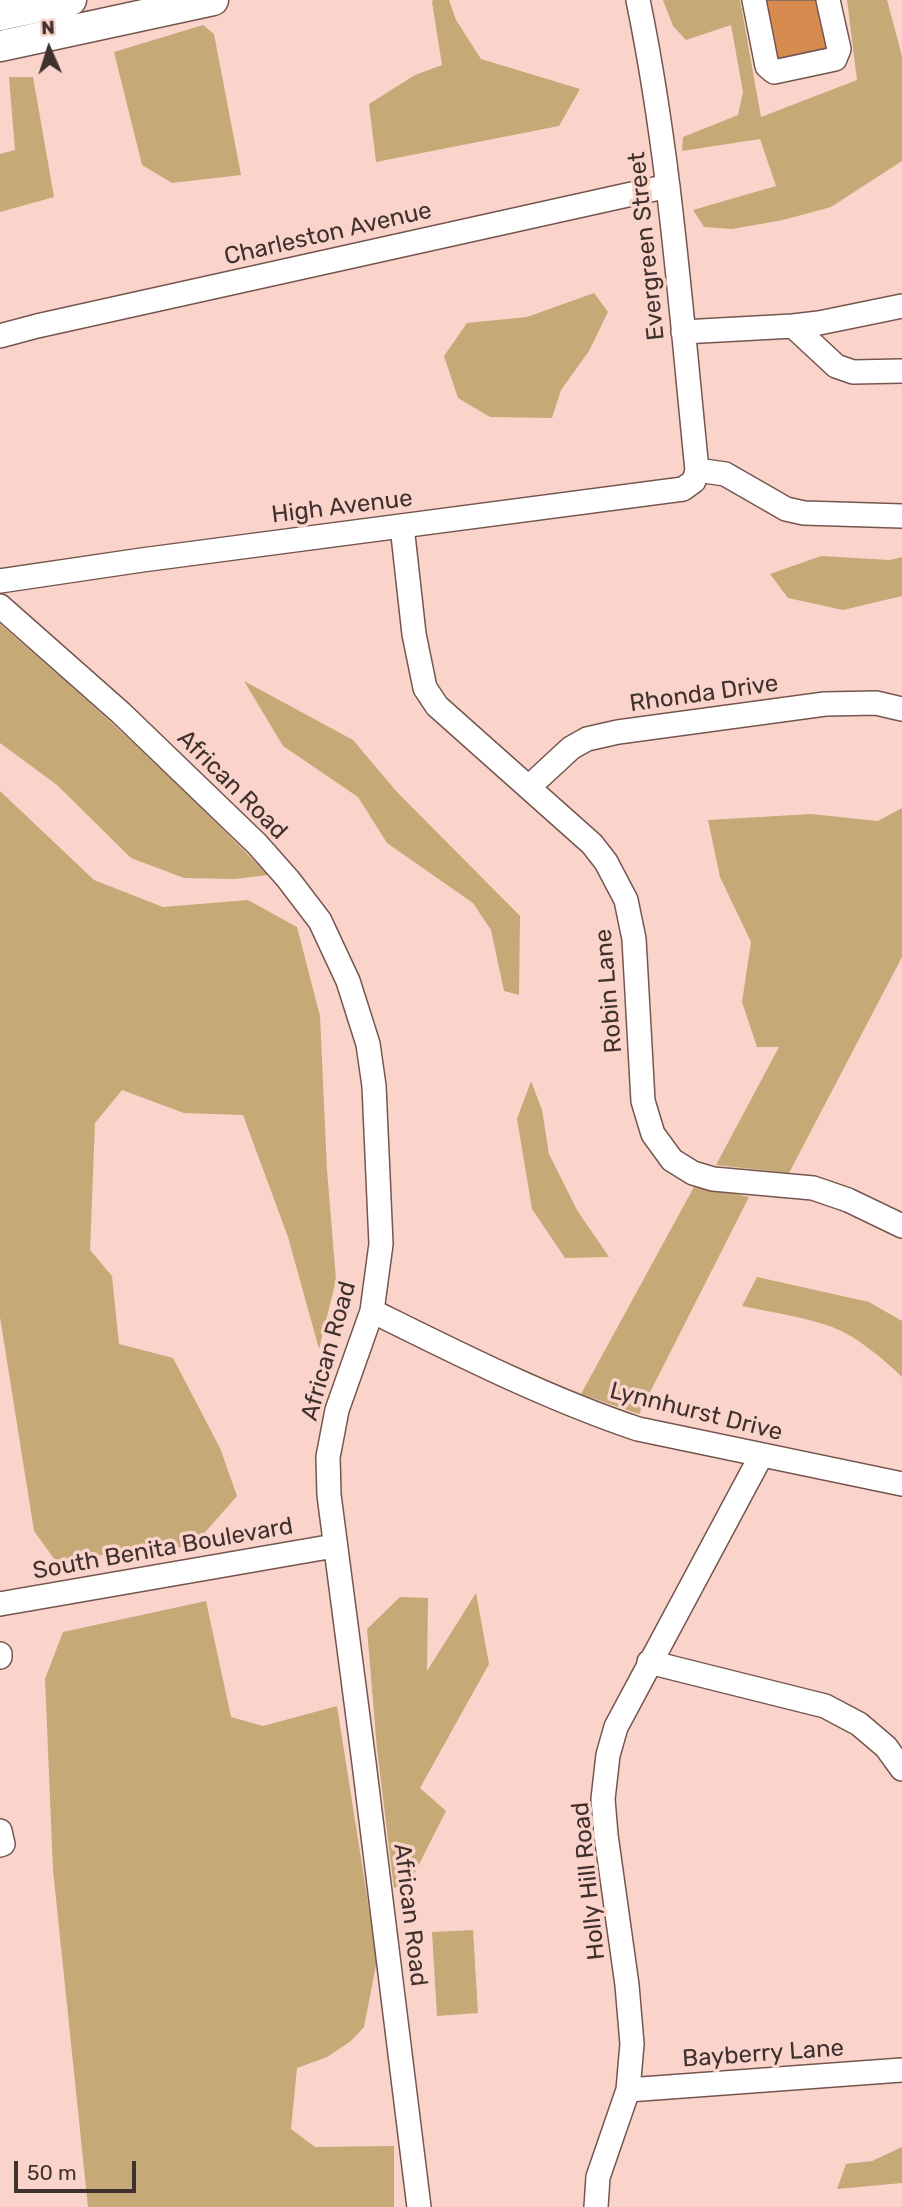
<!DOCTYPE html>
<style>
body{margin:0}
#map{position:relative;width:902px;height:2207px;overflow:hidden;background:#fad4cb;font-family:Rubik,sans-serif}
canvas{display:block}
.north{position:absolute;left:14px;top:14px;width:70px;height:70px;-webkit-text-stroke:5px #fad4cb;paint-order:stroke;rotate:357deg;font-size:19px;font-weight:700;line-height:28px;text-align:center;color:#40312e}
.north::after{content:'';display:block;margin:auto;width:24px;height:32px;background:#40312e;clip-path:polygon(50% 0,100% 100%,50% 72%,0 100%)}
.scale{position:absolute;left:14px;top:2161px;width:122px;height:32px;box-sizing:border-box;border:4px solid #40312e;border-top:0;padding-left:9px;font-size:21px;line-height:24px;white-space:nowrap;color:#40312e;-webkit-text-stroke:5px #fad4cb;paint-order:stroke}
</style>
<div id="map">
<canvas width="902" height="2207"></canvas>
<div class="north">N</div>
<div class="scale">50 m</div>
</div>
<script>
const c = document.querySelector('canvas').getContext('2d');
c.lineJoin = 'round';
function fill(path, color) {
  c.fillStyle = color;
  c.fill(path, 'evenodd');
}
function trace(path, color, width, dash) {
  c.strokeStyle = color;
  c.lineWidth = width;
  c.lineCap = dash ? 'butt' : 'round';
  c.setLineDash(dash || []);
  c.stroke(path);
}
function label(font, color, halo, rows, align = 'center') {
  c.font = font + ' Rubik,sans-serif';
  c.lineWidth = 7;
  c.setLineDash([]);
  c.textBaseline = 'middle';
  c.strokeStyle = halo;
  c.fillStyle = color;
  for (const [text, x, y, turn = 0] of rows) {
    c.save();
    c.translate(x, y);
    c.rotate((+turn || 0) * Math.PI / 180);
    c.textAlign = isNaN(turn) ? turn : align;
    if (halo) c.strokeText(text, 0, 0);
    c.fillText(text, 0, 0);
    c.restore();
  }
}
fill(new Path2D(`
 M433 0H449L456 20 481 59 580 89 559 126 376 162 369 104 415 75 442 65 432 2Z
 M663 0H740L761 117 857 80 847 0H887L902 56V161L831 207 783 220 732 229 704 227 693 210 776 186 760 139 682 151 683 137 738 115 743 92 731 25 686 40 673 26Z
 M203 25 214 34 241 175 172 183 142 165 114 52Z
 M9 77H33L54 197 0 212V154L15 150Z
 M594 293 608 312 589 351 561 390 552 418 490 417 458 398 444 356 467 323 527 317Z
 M821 556 890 560 902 557V596L843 610 788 598 770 574Z
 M0 624C93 704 183 787 268 875L235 879 184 878 131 858 57 785 0 743Z
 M244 681 353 740 397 792 520 916 519 995 504 991 491 930 473 903 387 843 358 797 283 746Z
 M0 791 94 880 163 907 248 900 297 927 320 1016 327 1170 336 1280 319 1349 288 1237 243 1115 184 1113 122 1090 95 1123 90 1250 112 1276 119 1344 173 1358 220 1448 237 1496 193 1546 55 1560 34 1531 0 1317Z
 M902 808V957L789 1173 716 1165 779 1047H757L742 1002 751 942 720 877 708 820 811 814 878 821Z
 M531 1081 542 1110 549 1154 577 1210 609 1257 565 1258 532 1209 517 1119Z
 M695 1185 749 1197 639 1414 581 1394Z
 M757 1277 869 1302 902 1321V1377C882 1358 858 1337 832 1327 803 1317 772 1312 742 1306Z
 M476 1593 489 1664 420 1788 446 1811 411 1880 394 1888 377 1749 367 1629 400 1597 428 1598 427 1671Z
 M206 1601 231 1717 263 1726 337 1706 377 1960 364 2027 351 2041 327 2057 297 2068 291 2129 315 2147 394 2146V2207H88L53 1870 45 1679 63 1632Z
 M473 1930 478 2013 437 2016 432 1932Z
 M902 2147V2183L837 2189 846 2164 872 2161Z`), '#c5a976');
const building = new Path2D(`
 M759 0H821L831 47 773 60Z`);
fill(building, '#d78b4f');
trace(building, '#8c725e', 2);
const minor = new Path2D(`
 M754 0 767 66 774 72 835 59 839 49 828 0
 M793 326 819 323 902 306
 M683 332 793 326 836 366 853 372 902 371
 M0 336 37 326 668 186
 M697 470 725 474 786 509 804 513 902 516
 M402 526 414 634 425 688 437 706 592 844 606 862 626 900 634 939 643 1101 653 1134 672 1160 693 1173 713 1179 813 1188 848 1200 902 1226
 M0 581 142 560 683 489 694 481 697 470C681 313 670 155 638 0
 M0 606 121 713 257 844 288 879 320 921 348 981 368 1044 374 1086 381 1244 372 1311 337 1410 328 1457 329 1495 364 1763 419 2207
 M530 786 571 748 587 739 618 732 825 704 876 703 902 709
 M372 1311C459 1354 546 1398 638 1429L902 1484
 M0 1604 334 1546
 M0 1654V1657
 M649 1662 825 1706 859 1724 886 1747 902 1769
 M0 1831 3 1844 0 1845
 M628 2090 902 2070
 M596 2207 598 2177 628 2090 632 2044 627 1985 606 1835 603 1799 608 1755 616 1727 761 1456`);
const major = new Path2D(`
 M0 15 71 0
 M0 46 213 0`);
trace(minor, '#75564e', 26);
trace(major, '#75564e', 33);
trace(minor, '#fff', 23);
trace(major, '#fff', 30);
label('24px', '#40312e', '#fad4cb', [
 ["Charleston Avenue",328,234,-13],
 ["Evergreen Street",647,246,-96],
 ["High Avenue",342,507,-7],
 ["Rhonda Drive",704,694,-8],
 ["African Road",232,785,45],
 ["Robin Lane",609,991,-95],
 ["African Road",329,1351,-74],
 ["Lynnhurst Drive",696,1412,14],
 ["South Benita Boulevard",163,1549,-10],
 ["Holly Hill Road",589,1881,-96],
 ["African Road",410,1915,83],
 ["Bayberry Lane",763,2054,-4]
]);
</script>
